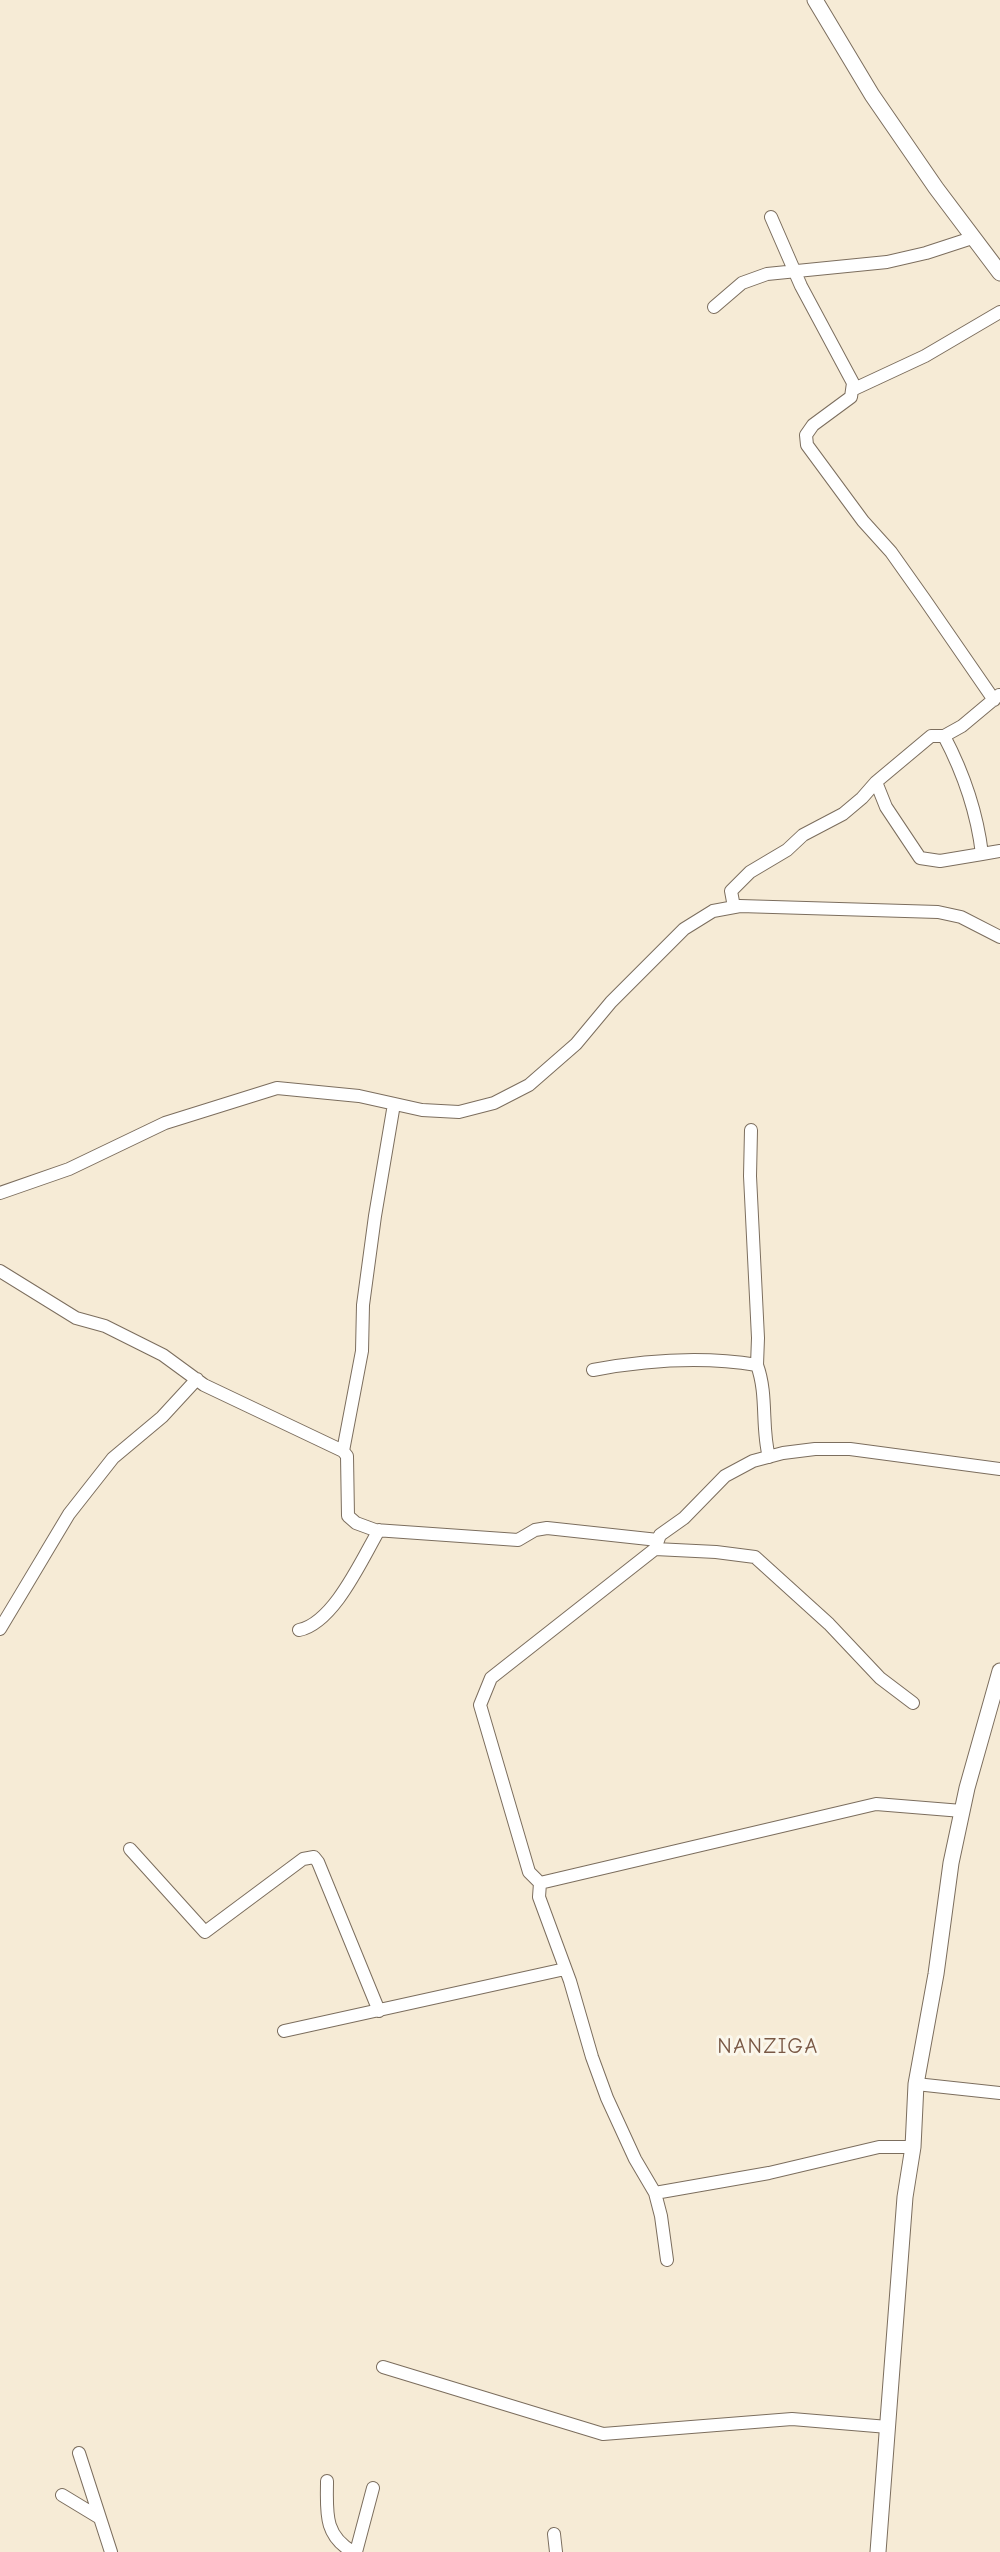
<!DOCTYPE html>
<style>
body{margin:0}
canvas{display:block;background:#f6ebd6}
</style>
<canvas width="1000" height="2552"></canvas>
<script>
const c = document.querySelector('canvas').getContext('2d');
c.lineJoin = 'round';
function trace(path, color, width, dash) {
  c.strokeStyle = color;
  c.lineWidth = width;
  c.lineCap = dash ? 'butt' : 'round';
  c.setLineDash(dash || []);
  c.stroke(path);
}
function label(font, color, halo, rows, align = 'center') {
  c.font = font + ' "Comic Neue",sans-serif';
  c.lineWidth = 6;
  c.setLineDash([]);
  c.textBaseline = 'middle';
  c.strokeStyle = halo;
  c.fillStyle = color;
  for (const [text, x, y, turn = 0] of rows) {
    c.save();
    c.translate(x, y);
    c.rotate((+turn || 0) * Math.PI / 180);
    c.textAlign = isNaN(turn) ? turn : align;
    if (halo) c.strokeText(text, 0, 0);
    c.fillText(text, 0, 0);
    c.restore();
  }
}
const minor = new Path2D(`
 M771 217 801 286 853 383 851 397 813 425 806 435 807 445 863 521 891 552 925 600 994 700
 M714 307 742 283 767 274 887 262 926 253 972 238
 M852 390 925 356 1000 312
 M944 736C964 774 977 812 982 854L1000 851
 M876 782 886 807 920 858 940 861 982 854
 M734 907 731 891 750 872 787 850 803 835 843 814 862 798 876 782 931 736H944L962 726 999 695
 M751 1130 750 1176 758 1338 757 1365
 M0 1193 69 1169 165 1123 277 1088 359 1096 422 1110 459 1112 494 1103 529 1085 576 1044 611 1002 684 929 713 911 740 906 938 912 961 917 1000 937
 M0 1271 76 1318 105 1326 163 1355 204 1385 343 1451 347 1456 348 1516 356 1523 375 1530 518 1540 535 1530 547 1528 658 1540
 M593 1370C647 1360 702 1356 757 1365 768 1395 761 1427 769 1457
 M343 1451 362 1351 363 1305 375 1216 394 1104
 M655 1549 716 1552 755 1557 829 1624 880 1678 913 1703
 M0 1629 69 1514 113 1458 162 1417 197 1379
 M299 1630C334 1623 362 1559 379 1530
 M130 1849 205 1932 303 1859 314 1857 318 1862 379 2011
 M540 1883 876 1804 962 1811
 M284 2031 565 1969
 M916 2084 1000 2093
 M913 2147H879L769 2173 655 2193 635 2159 607 2098 592 2057 570 1981 539 1897 540 1883 529 1872 480 1705 491 1678 655 1549 660 1535 684 1518 725 1476 753 1461 783 1453 815 1449H850L1000 1469
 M655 2193 661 2216 667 2260
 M383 2367 603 2434 792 2419 888 2427
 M79 2453 111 2552
 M327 2481C327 2511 323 2535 353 2552
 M62 2495 100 2518
 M554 2534 556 2552
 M356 2552 373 2488`);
const tertiary = new Path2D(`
 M815 0 872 95 936 188 1000 273
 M878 2552 905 2197 913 2147 916 2084 936 1974 951 1863 967 1788 1000 1671`);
trace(minor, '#7c6e5e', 14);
trace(tertiary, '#7c6e5e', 17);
trace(minor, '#fff', 12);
trace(tertiary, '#fff', 15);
c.letterSpacing = '1.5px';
label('22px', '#795845', '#fbf7ec', [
 ["NANZIGA",768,2047]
]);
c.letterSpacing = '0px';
</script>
